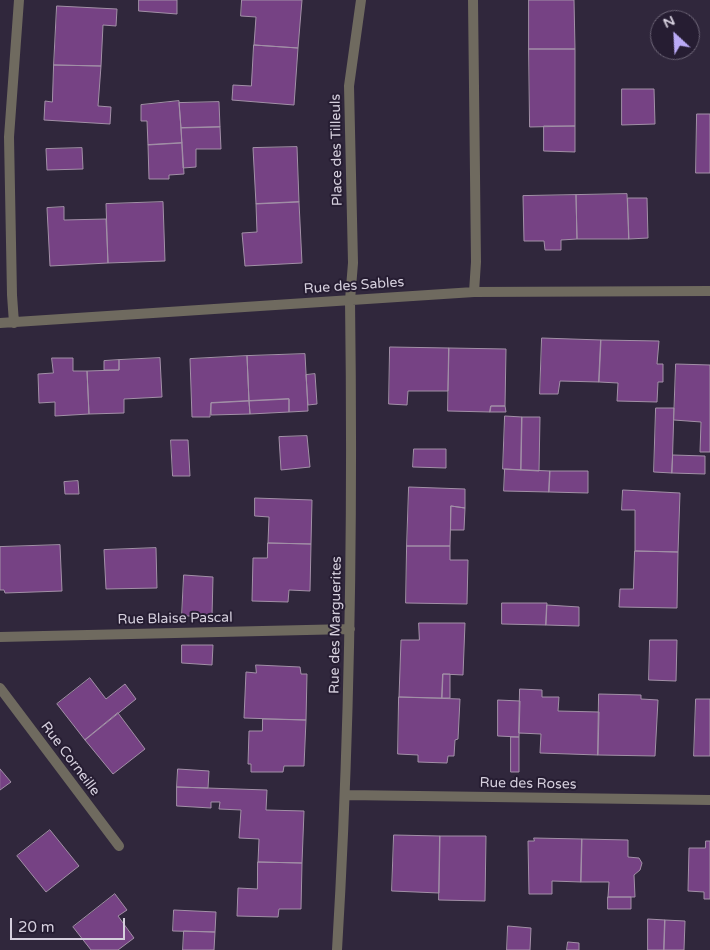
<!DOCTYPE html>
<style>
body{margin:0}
#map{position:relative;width:710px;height:950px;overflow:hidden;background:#30273c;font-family:"Varela Round",sans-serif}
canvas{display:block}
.north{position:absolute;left:650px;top:10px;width:50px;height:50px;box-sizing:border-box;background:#261d32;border:1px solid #6c6476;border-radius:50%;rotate:335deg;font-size:14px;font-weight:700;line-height:20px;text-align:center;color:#d5cfdd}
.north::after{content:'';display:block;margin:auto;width:18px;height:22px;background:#baaaf6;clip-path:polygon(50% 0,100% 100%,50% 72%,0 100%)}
.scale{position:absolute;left:10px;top:918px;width:115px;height:22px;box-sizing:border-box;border:2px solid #d5cfdd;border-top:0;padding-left:6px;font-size:15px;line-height:18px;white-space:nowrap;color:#d5cfdd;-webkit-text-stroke:4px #261d32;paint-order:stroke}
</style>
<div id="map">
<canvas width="710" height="950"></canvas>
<div class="north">N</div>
<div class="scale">20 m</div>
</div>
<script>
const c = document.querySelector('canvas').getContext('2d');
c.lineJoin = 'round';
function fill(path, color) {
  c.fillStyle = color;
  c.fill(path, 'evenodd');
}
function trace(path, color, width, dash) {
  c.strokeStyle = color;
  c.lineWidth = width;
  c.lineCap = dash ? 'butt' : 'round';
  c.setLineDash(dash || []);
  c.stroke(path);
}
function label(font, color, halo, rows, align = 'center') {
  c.font = font + ' "Varela Round",sans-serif';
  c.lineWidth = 4;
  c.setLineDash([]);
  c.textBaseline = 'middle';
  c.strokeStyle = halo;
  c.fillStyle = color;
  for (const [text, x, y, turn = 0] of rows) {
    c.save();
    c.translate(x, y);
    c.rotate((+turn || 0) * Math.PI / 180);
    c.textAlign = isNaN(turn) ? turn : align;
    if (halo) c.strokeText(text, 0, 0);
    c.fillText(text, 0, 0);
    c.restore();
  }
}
const building = new Path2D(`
 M139 0H177V14L139 11Z
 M242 0H302L298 48 254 45 256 17 241 16Z
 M529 0H574L575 49H529Z
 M57 6 117 9 116 26 103 25 101 66 54 65Z
 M254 45 298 48 294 105 232 100 233 85 251 86Z
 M529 49H575V126L530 127Z
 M54 65 101 66 98 106 111 107 110 124 44 120 45 101 52 102Z
 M622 89H654L655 124 622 125Z
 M179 101 182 143 148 145 147 121H141V105Z
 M219 102 220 127 181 128 179 103Z
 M697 114H710V173H696Z
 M544 126H575V152L544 151Z
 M220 127 221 149H196V167L183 168 181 128Z
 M182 143 184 174 169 175V179H149L148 145Z
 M297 147 299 202 256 204 253 148Z
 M82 148 83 169 47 170 46 149Z
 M627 194 629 239H577L576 195Z
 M576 195 577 239 561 240V250H545L544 241H524L523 196Z
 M628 198H647L648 238 629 239Z
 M163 202 165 261 108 263 106 204Z
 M299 202 302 263 245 266 242 233 257 232 256 204Z
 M64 207V220L106 219 108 263 50 266 47 208Z
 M542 338 601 340 599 382 560 381 558 394H540Z
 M601 340 659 341 657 364H663V382H658L657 402 617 401 618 383 599 382Z
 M390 347 449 348 448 391H408L407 405 389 404Z
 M449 348 506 349 505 406H491L490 412 448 411Z
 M305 354 308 411 289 412V399L249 401 247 356Z
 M247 356 249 401 211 403 210 417H192L190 359Z
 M52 358H73V371H87L89 414 55 416V402L39 403 38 374 53 373Z
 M160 358 162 397 124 399V413L89 414 87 371 119 370V360Z
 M119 360V370H104V361Z
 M676 364 710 365V452H700L701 422 674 420Z
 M315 374 317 404 308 405 306 375Z
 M289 399V412L250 414 249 401Z
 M249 401 250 414 211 415V403Z
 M491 406H505L506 412H490Z
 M656 408H674L672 473 654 472Z
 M505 416 522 417 521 470 503 469Z
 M522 417H540L539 471 521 470Z
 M307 436 310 467 281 470 279 437Z
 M171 440H188L190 476H173Z
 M414 449H446V468L413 467Z
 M673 455 705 456V474L672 473Z
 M505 469 550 471 549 492 504 491Z
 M550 471H588V493L549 492Z
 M78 481 79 494H65L64 482Z
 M409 487 465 489V508L451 506 450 546H407Z
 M623 490 680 493 678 552 635 551V510H622Z
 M255 498 312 500 311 544 268 543 269 517 255 516Z
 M451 506 465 508 464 530H451Z
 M268 543 311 544 310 591 289 590 288 602 252 601 253 558H267Z
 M60 545 62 591 5 593 4 590H0V547Z
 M407 546H450V560H468L467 604 406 603Z
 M156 548 157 588 106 589 104 550Z
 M635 551 678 552 677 608 619 607 620 589H633Z
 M184 575 213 577 212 616H182Z
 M502 603H547L546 625 502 624Z
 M547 605 579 607V626L546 625Z
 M419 623H465L463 675 443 674 442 698 399 697 401 640H419Z
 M650 640H677L676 681 649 680Z
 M182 645H213L212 665 182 663Z
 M256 665 300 667 301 674H307L306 720 244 718 246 672 256 673Z
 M443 674H450V698H442Z
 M90 678 106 699 125 684 136 699 85 740 57 704Z
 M520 689 542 690V697H559L558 711 599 712 598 755 540 753 541 734 519 733Z
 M599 694 641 695V699L658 700 655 756 598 755Z
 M399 697 460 699 458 739 455 740 454 756H448L447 763 418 762V755L398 754Z
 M696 699H710V756H694Z
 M498 700 520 701 519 737 498 736Z
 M118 713 145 749 113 774 85 740Z
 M263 719 306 720 304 766H284L283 772H251V764H248L249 731H262Z
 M511 737H519V772H511Z
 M0 769 11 782 0 790Z
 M178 769 209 771 208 788 177 787Z
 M177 787 267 790 266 810 304 811 302 863 258 862 259 839 239 838 241 810 219 809 220 802H211V808L177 806Z
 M50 830 79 866 46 892 17 856Z
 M394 835 440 836 439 893 392 891Z
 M440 836H486L485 901 439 900Z
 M534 838 582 839 581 882 552 881V894H529L528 841H534Z
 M582 839 628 840V857L639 858 642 863 640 870 634 875 635 897H608L609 882H581Z
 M706 841H710V899H704V892L688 891 689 848H705Z
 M258 862 302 863 301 909H279L278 917 237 916 238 888 257 889Z
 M115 894 127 910 118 916 134 938 118 950H91L73 927Z
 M608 897H631V909H608Z
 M174 910 216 912 215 932 173 931Z
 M648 919 665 920 664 950H648Z
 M665 920 685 921 684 950H664Z
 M508 926 531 928 530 950H507Z
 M184 931 215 932 214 950H183Z
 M568 942 579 943V950H567Z`);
fill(building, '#764284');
trace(building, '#a290a7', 1);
trace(new Path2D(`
 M473 0 476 262 474 292
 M0 323 474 292 710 291
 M14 323 12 295 9 137 19 0
 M0 637 350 629
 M0 688 119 846
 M346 795 710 800
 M337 950C350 734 353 517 350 300L353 263 349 86 361 0`), '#6f6a5f', 10);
label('14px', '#d5cfdd', '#261d32', [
 ["Place des Tilleuls",337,150,-91],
 ["Rue des Sables",354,286,-4],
 ["Rue Blaise Pascal",175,619,-1],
 ["Rue des Marguerites",336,625,-89],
 ["Rue Corneille",70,759,53],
 ["Rue des Roses",528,784,1]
]);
</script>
